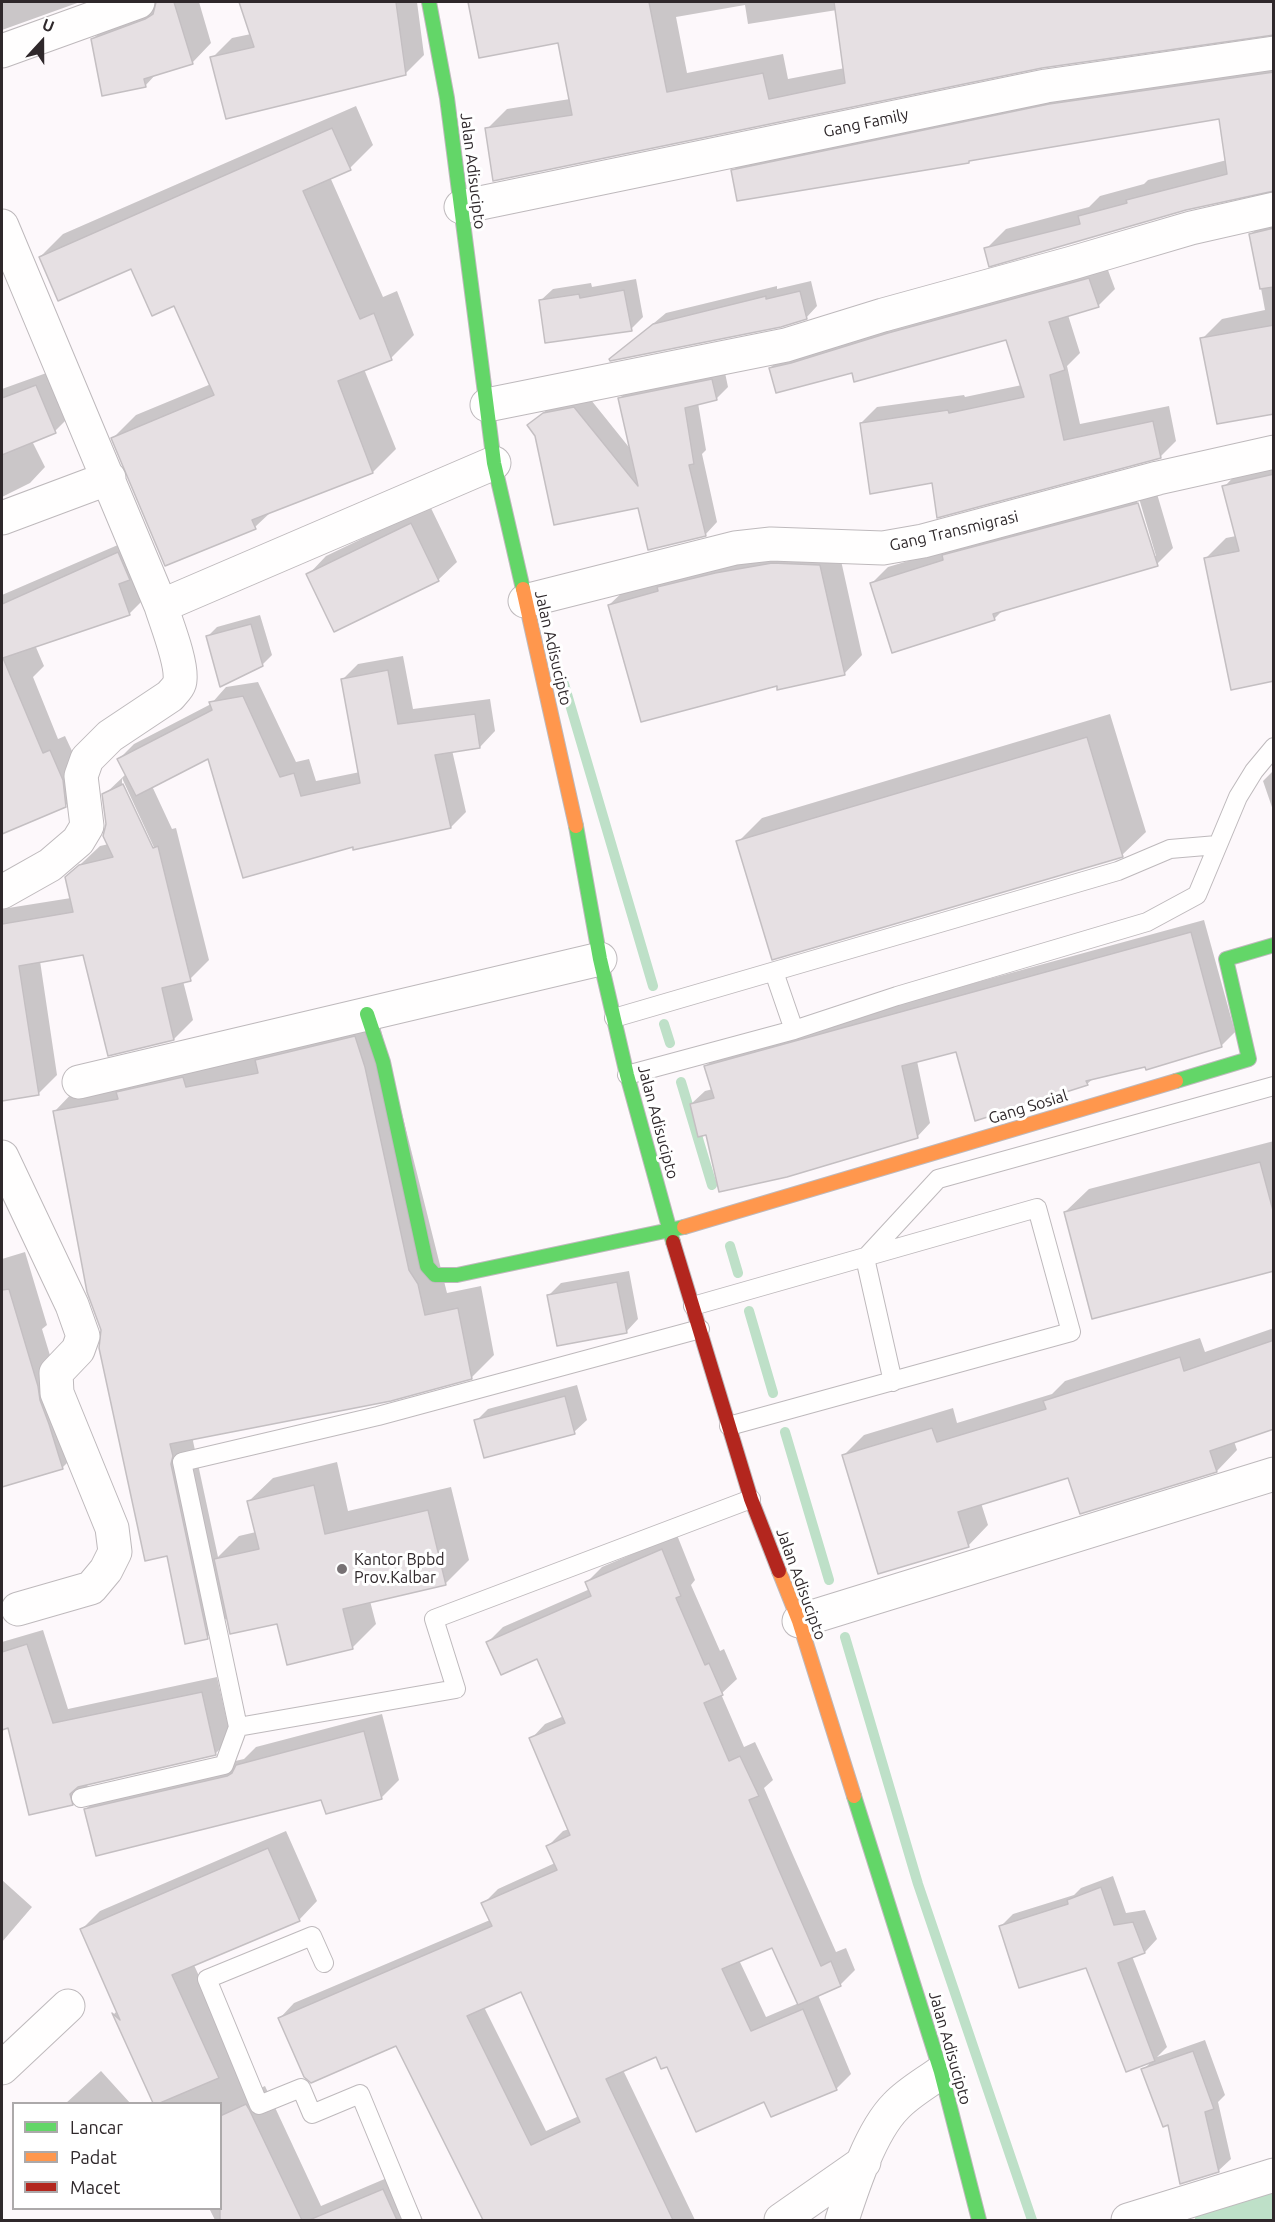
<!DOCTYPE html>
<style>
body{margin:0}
#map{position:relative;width:1275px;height:2222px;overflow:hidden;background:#fdf8fb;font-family:Ubuntu,sans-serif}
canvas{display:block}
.frame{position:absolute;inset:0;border:3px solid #2f282b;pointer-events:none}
.legend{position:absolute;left:12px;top:2102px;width:210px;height:108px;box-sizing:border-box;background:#fff;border:2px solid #aca9aa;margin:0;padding:8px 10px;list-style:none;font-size:18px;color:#2f282b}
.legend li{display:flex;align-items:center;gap:12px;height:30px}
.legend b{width:30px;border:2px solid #aca9aa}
.north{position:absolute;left:12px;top:12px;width:60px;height:60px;-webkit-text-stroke:4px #fff;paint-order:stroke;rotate:21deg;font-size:16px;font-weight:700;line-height:24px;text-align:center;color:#2f282b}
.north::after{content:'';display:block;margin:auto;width:21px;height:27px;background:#2f282b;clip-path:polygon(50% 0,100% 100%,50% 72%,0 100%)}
</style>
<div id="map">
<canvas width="1275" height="2222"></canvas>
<div class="frame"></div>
<ul class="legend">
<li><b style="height:8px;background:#63d668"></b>Lancar</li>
<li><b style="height:8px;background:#ff974d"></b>Padat</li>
<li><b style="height:8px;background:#b3261e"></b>Macet</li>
</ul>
<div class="north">U</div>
</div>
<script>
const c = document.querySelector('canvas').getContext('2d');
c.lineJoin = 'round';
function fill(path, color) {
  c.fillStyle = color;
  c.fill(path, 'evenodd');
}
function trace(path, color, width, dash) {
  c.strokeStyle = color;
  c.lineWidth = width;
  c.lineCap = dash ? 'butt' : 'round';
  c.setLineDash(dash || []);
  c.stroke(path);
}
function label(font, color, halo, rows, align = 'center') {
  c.font = font + ' Ubuntu,sans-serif';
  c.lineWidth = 6;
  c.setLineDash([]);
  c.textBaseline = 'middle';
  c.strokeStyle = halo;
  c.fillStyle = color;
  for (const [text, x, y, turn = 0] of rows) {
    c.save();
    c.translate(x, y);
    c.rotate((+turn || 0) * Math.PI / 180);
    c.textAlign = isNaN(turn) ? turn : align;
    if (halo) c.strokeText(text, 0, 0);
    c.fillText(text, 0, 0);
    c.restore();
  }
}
fill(new Path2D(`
 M2 2H80L2 30Z
 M158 2H199L211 43 192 63 157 73 145 86 92 40 112 20 158 3Z
 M240 2H417L424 55 405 74 212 58 232 38 251 34Z
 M470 2H1274V33L1042 66 495 179 487 129 507 109 570 99 559 42 480 57ZM745 5 748 24 837 10 845 68 788 79 783 54 687 73 676 17Z
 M1274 55V190L986 249 1006 229 1089 207 1100 196 1144 184 1148 180 1227 160 1220 117 971 159 969 162 733 171 753 150Z
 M356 106 373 145 350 168 330 177 383 297 397 291 414 335 391 358 364 369 396 449 373 472 272 511 255 527 113 438 136 415 211 384 175 304 132 267 40 257 63 234Z
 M1274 213V412L1202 339 1222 319 1265 310 1251 234Z
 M1105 262 1115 289 1098 306 1068 315 1080 353 1067 366 1080 424 1169 406 1176 441 1160 457 933 482 861 423 877 407 964 395 965 397 1022 385 1007 339 854 371 770 368 787 352Z
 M636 279 643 317 631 329 540 301 553 289 591 283 592 287Z
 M811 281 817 306 806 318 611 359 666 313 777 286V289Z
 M724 368 728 387 716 399 698 403 706 450 702 454 717 522 705 535 640 507 537 435 529 426 556 401 587 395 632 451 620 398 632 386Z
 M52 371 70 416 55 431 32 441 45 467 30 483 2 497V389Z
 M1274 459V680L1205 559 1226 538 1236 536 1224 487 1244 466Z
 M1155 487 1173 548 1157 564 1004 609 994 619 871 584 888 567ZM1138 495 1156 556H1153L1135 496Z
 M430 506 457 562 438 580 308 575 326 556Z
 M134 538 144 599 129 614 35 645 44 666 33 677 58 739 65 736 78 764 81 790 65 806 2 832V595Z
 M838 547 862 655 844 674 609 605 628 587 671 575Z
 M260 615 272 655 262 665 207 637 217 627Z
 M403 656 413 709 490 699 495 731 480 747 452 750 466 812 451 827 354 845 209 757 152 786 172 829 176 828 209 960 190 979 183 981 193 1020 174 1039 84 953 40 961 57 1075 38 1094 2 1100V909L71 898 66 878 100 846 109 844 104 795 126 774 119 759 134 744 211 704 226 687 258 682 296 762 309 759 316 781 360 772 343 679 358 664ZM122 778 157 854 155 855 122 785Z
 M1110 714 1146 832 1122 855 738 842 762 818Z
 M1274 770V813L1263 781Z
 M1204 920 1235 1032 1221 1046 1094 1078 1087 1084 957 1050 917 1061 930 1123 917 1137 707 1134 691 1104 705 1091 713 1089 706 1066 719 1053Z
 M377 1014 447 1293 481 1286 494 1355 471 1378 194 1438 193 1441 218 1557 239 1536 256 1532 249 1501 273 1478 337 1462 348 1511 451 1487 469 1560 445 1584 370 1601 376 1624 352 1648 278 1622 228 1617 207 1637 168 1554 102 1330 55 1111 77 1088Z
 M1274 1141V1270L1065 1212 1089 1189Z
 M25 1252 47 1325 42 1329 79 1451 62 1468 2 1485V1259Z
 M629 1271 638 1319 626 1332 549 1295 561 1283Z
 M1274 1328V1427L1234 1441 1237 1450 1217 1471 1081 1512 1069 1476 981 1503 988 1525 968 1546 844 1455 864 1435 953 1408 957 1423 1052 1394 1065 1381 1200 1338 1205 1352Z
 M577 1385 587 1420 574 1432 476 1421 488 1409Z
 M677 1535 695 1580 691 1585 720 1651 724 1649 737 1679 721 1694 744 1747 755 1742 773 1780 764 1788 793 1855 836 1952 846 1948 855 1970 840 1985 818 1995 851 2074 836 2089 765 2100 668 2065 656 2055 623 2070 695 2220H587L584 2215 573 2220H485L397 2044 280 2018 294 2003 490 1920 483 1904 498 1889 555 1863 548 1846 563 1831 569 1829 531 1739 545 1724 564 1716 538 1657 488 1642 503 1627 590 1589 587 1582 602 1567ZM773 1946 799 2003 766 2017 739 1960ZM522 1990 579 2116 546 2131 484 2007Z
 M43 1630 68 1709 217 1677 231 1738 215 1754 87 1784 88 1788 72 1804 9 1726 3 1728 2 1722V1642Z
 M382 1714 399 1780 381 1798 322 1799 86 1809 104 1791 244 1759 256 1747Z
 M286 1831 317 1901 299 1920 194 1965 252 2092 265 2086 321 2206 401 2172 423 2220H215L209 2208H220V2104H160L158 2099 154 2102 114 2014 117 2011 82 1929 100 1911Z
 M1113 1876 1126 1913 1145 1910 1157 1939 1145 1952 1132 1956 1167 2047 1157 2057 1205 2040 1225 2095 1218 2102 1231 2159 1218 2171 1169 2123 1143 2070 1152 2061 1087 1966 1001 1926 1013 1914 1074 1895 1081 1888Z
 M2 1880 32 1907 2 1942Z
 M101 2071 131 2104H65Z`), '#0003');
trace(new Path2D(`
 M564 684 653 986
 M664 1024 670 1043
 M681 1082 712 1185
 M730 1246 738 1273
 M749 1311 773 1393
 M785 1432 829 1580
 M845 1637 918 1884 1032 2220`), '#bee0c8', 10);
trace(new Path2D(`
 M1227 2220 1274 2203`), '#bee0c8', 64);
const building = new Path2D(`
 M156 2H174L193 64 144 79 146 87 102 96 91 39 145 19 153 14Z
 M239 2H396L406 75 226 119 210 57 254 47Z
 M468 2H649L667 92 763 73 769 99 845 83 834 2H1274V35L1042 68 493 181 485 128 572 115 558 43 479 58Z
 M1274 72V191L1186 210 989 267 984 248 1080 224 1078 216 1127 203 1126 200 1227 174 1219 119 969 161V163L737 201 731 170 1049 104Z
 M332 128 351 170 303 191 360 319 374 313 392 360 338 381 373 473 252 520 256 529 165 566 111 438 214 395 174 306 152 316 131 269 58 301 39 257Z
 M1274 228V287L1260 289 1249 234Z
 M1089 278 1099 307 1049 322 1065 370 1050 375 1064 440 1153 421 1161 458 937 518 932 483 870 494 860 423 948 410 949 413 1024 397 1006 340 854 382 852 373 776 393 769 368 791 363 888 333Z
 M624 290 632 331 545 343 539 300 579 294 580 298Z
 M800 291 807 319 781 327 610 361 609 359 653 324 766 296V299Z
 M1274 325V414L1217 424 1200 338Z
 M712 379 717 400 685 408 694 464 689 465 706 536 648 550 638 508 554 525 535 436 527 425 543 413 574 407 638 486 618 398Z
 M36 385 56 433 2 455V398Z
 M1274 474V681L1231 690 1204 558 1239 551 1222 486Z
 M1138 503 1158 566 993 614 995 620 892 653 870 583 943 560 942 555Z
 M411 523 439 581 334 632 306 574Z
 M118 552 130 580 119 584 130 615 3 658 43 753 50 750 63 780 66 807 2 834V604Z
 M772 563 820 565 845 675 777 690V686L641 722 608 605 658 591 657 587 715 573Z
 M251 624 263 666 220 687 206 636Z
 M388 670 398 724 475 714 480 748 435 755 451 828 353 850V847L243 878 208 759 136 796 117 759 212 710 209 702 243 696 280 777 294 773 301 796 360 783 341 679Z
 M1087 737 1123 857 772 960 736 841Z
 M123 784 153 848 158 846 191 981 162 988 174 1040 108 1056 83 955 19 966 39 1095 2 1101V924L73 912 65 877 79 865 113 857 103 836 106 824 102 794Z
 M1191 932 1222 1047 1146 1070 1145 1067 1086 1081 1088 1085 975 1121 956 1052 902 1066 918 1138 787 1177 719 1192 706 1135 698 1137 690 1104 714 1098 704 1066Z
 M355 1036 365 1067 409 1270 418 1284 425 1315 458 1308 472 1379 391 1401 170 1444 173 1456 171 1464 208 1639 185 1644 167 1556 145 1561 99 1348 101 1330 87 1292 53 1111 118 1099 116 1092 183 1077 186 1087 258 1073 255 1060Z
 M1260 1162 1274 1214V1271L1092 1319 1064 1212Z
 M617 1282 627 1333 557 1346 547 1295Z
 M9 1289 38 1386 40 1400 49 1424 63 1469 2 1487V1290Z
 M1274 1340V1429L1210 1451 1217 1472 1080 1514 1068 1478 958 1512 969 1547 878 1574 842 1455 932 1428 937 1442 1046 1409 1043 1401 1180 1357 1184 1371Z
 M565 1396 575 1434 484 1458 474 1420Z
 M314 1485 325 1534 428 1510 446 1585 343 1609 353 1649 287 1665 277 1624 230 1634 214 1559 259 1549 247 1501Z
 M662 1549 681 1596 676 1598 705 1665 709 1663 723 1695 704 1703 729 1761 740 1756 759 1796 749 1800 779 1870 821 1966 831 1961 841 1986 798 2005 772 1948 722 1969 751 2031 803 2009 837 2090 771 2117 764 2102 696 2132 667 2067 661 2069 656 2057 606 2079 673 2220H483L396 2046 311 2083 304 2077 278 2018 492 1926 481 1903 557 1870 546 1846 570 1835 529 1738 565 1723 537 1659 501 1675 486 1642 591 1596 585 1582ZM521 1992 580 2122 531 2145 467 2016Z
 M27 1644 53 1723 202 1692 216 1755 78 1787 70 1794 73 1805 29 1815 8 1728 2 1730V1652Z
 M364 1731 382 1799 326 1814 321 1800 96 1856 84 1809 227 1776 232 1773 236 1765Z
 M268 1848 300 1921 172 1975 219 2078 160 2103H153L112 2013 120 2020 80 1929Z
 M1101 1887 1114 1925 1133 1922 1145 1953 1118 1963 1155 2061 1126 2072 1086 1968 1019 1988 999 1926 1068 1904 1067 1900Z
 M1193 2051 1214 2109 1205 2112 1219 2172 1180 2184 1168 2125 1163 2127 1141 2069Z
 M246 2104 249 2109 302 2220H220V2116Z
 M383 2189 397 2220H309Z`);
fill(building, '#e6e0e3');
trace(building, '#c4bfc2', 1.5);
const lane = new Path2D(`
 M774 972 794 1030
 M614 1018 1118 871 1170 849 1217 845
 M627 1075 794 1030 897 996 1147 922 1197 895 1238 797 1254 771 1274 747
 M866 1257 938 1179 1274 1086
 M865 1258 893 1382
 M693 1306 1037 1208 1071 1332 729 1426
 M700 1329 378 1416 182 1462 238 1727 456 1689 434 1619 751 1499
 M81 1798 224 1765 238 1727
 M324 1963 312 1936 207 1979 259 2105 301 2088 312 2114 360 2094 412 2220`);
const street = new Path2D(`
 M2 51 138 2
 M461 207 1046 86 1274 53
 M2 226 161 606 494 463
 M487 405 786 345 883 315 1072 263 1191 228 1274 209
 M2 518 109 478
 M525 601 735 548 771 544 883 548 923 541 1158 478 1274 452
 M2 892 50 865 78 841 87 826 81 776 87 759 110 736 170 696C174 691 180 686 180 680 182 662 167 625 161 606
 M79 1082 600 959
 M2 1157 72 1305 83 1336 78 1350 56 1373 57 1393 112 1528 115 1552 106 1570 91 1588 18 1609
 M799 1621 1274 1474
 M2 2068 68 2006
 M781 2220 864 2162
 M842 2220C853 2186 871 2131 896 2106 908 2093 926 2083 941 2072
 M1128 2220 1274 2175`);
const fast = new Path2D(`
 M429 2 447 98 494 463 523 589
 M576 826 600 959 627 1075 673 1242
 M367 1014 383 1062 427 1266 435 1275H457L684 1227
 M1176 1081 1249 1059 1226 959 1274 945
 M854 1796 941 2072 979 2220`);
const slow = new Path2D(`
 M523 589 576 826
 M684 1227 1176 1081
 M779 1571 799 1621 854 1796`);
const jam = new Path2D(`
 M673 1242 751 1499 779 1571`);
trace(lane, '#beb9bc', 20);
trace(street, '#beb9bc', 35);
trace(fast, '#beb9bc', 16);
trace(slow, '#beb9bc', 16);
trace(jam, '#beb9bc', 16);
trace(lane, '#fffefe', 18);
trace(street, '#fffefe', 33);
trace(fast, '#63d668', 14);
trace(slow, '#ff974d', 14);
trace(jam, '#b3261e', 14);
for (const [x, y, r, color] of [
 [342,1569,6,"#777174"]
]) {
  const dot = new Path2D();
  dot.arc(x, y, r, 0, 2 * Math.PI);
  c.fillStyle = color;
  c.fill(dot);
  trace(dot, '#fff', 2);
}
label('16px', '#2f282b', '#fff', [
 ["Gang Family",866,123,-12],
 ["Jalan Adisucipto",473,171,83],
 ["Gang Transmigrasi",954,531,-13],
 ["Jalan Adisucipto",553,648,77],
 ["Gang Sosial",1028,1107,-17],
 ["Jalan Adisucipto",658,1122,75],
 ["Jalan Adisucipto",801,1584,70],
 ["Jalan Adisucipto",950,2048,74]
]);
label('16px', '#2f282b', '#fff', [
 ["Kantor Bpbd",354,1560],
 ["Prov.Kalbar",354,1578]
], 'left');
</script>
